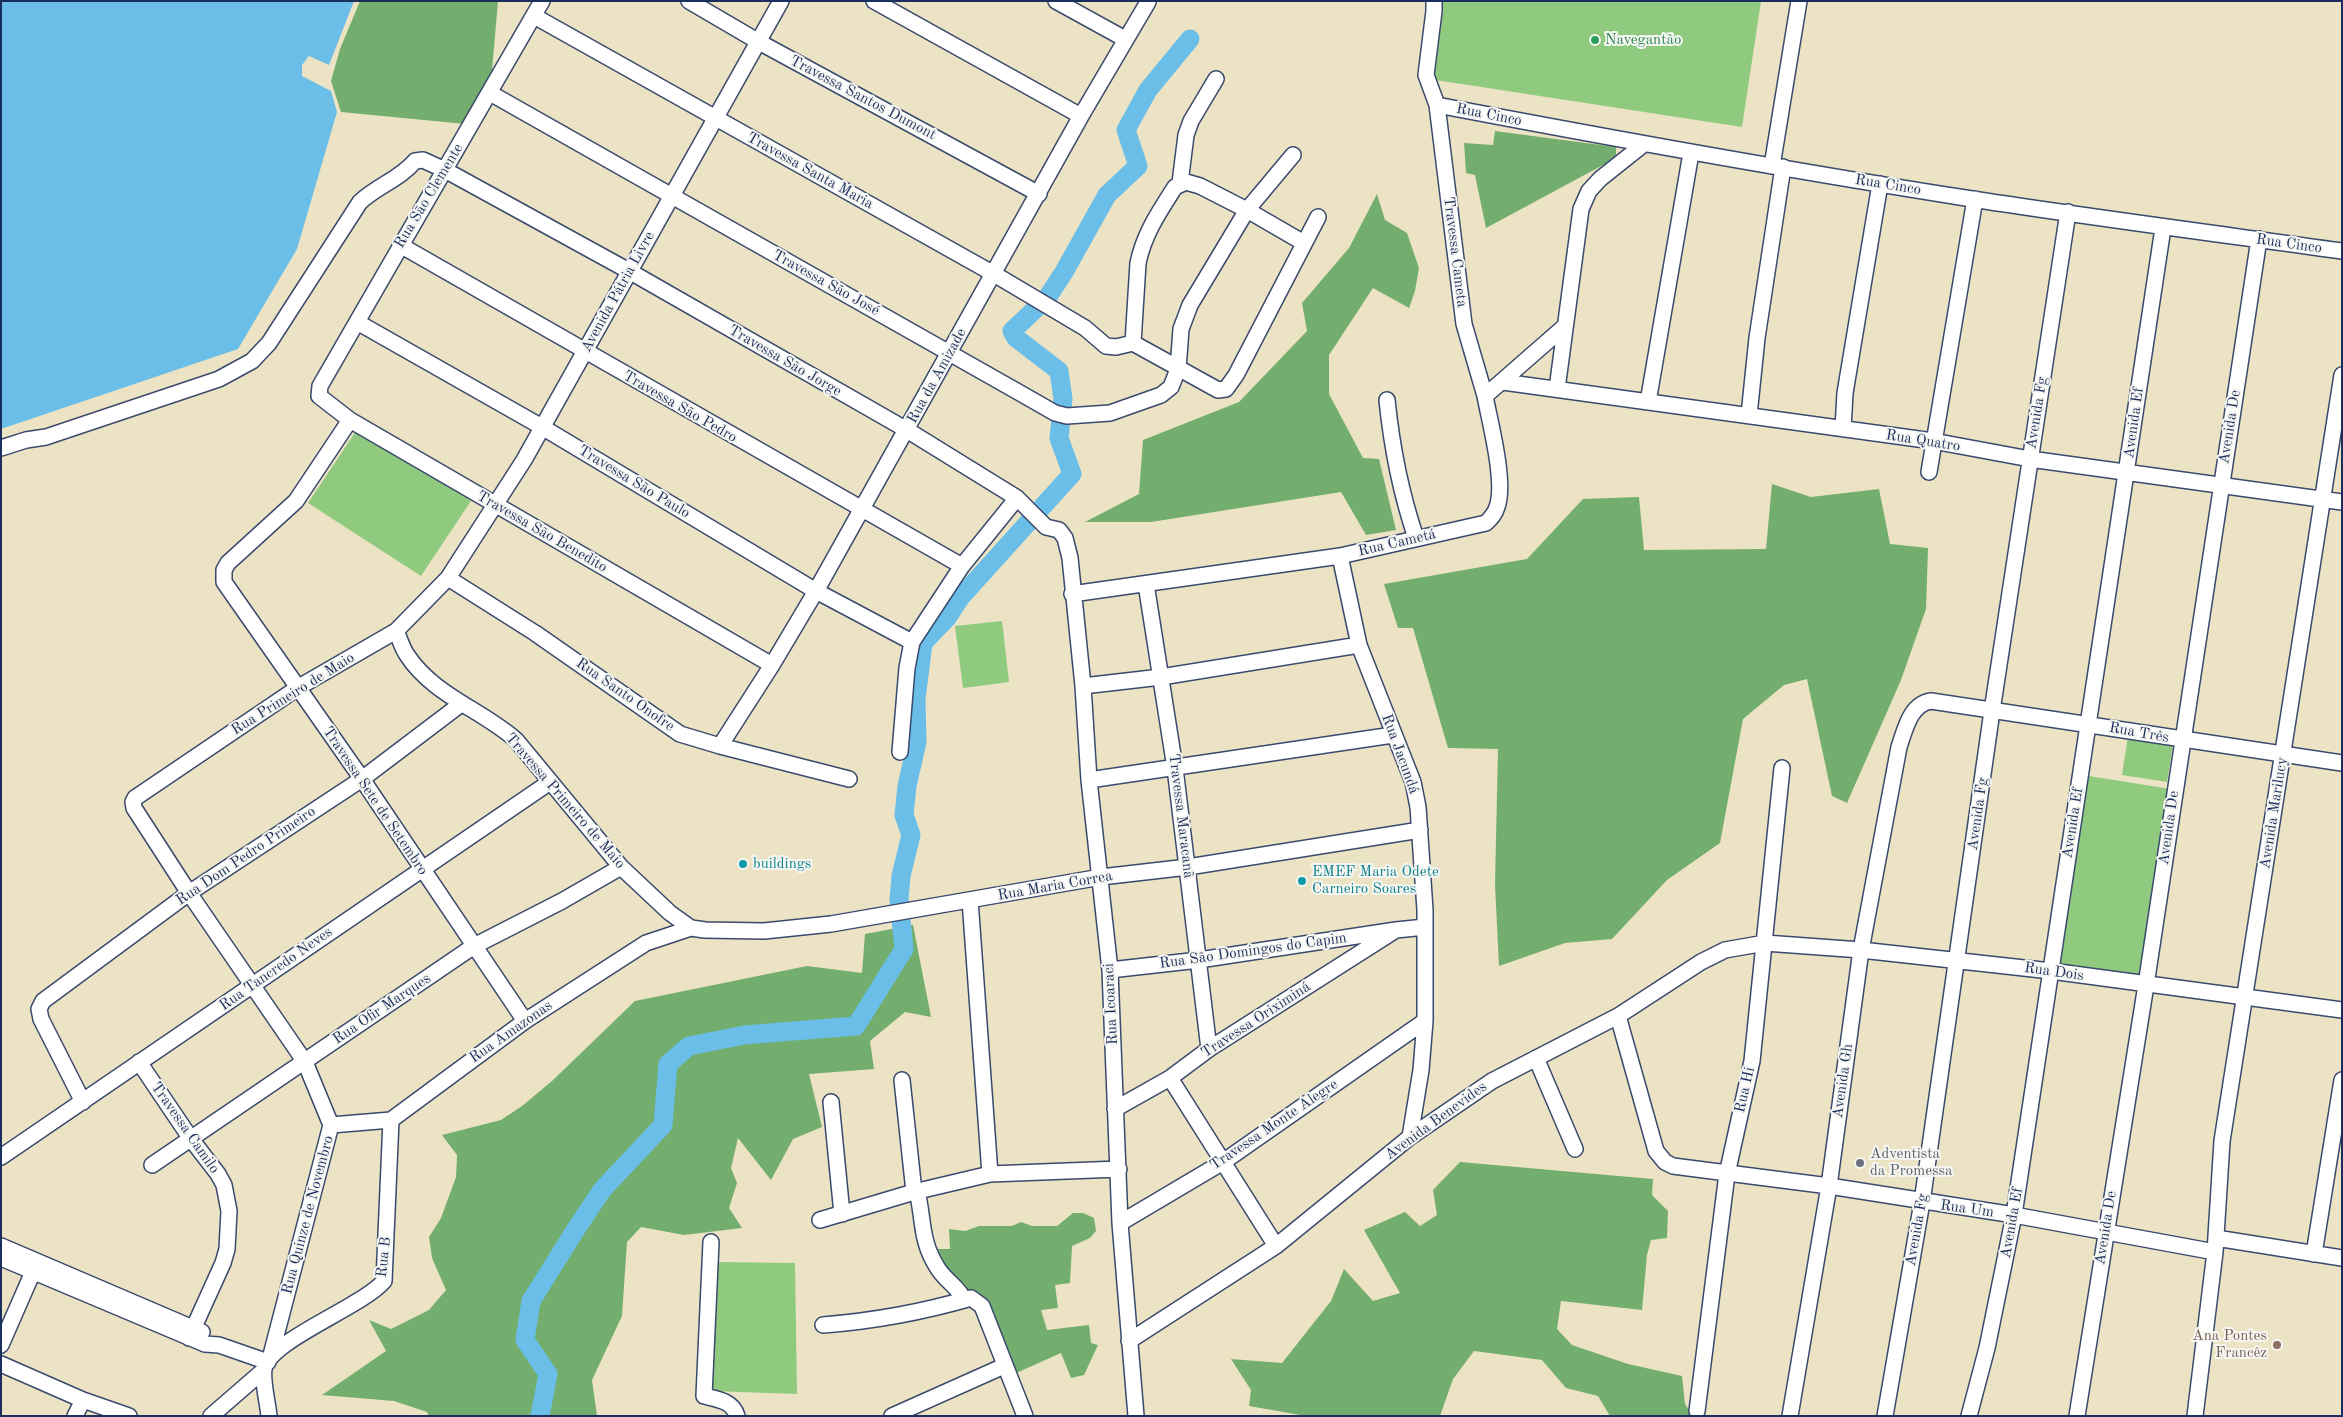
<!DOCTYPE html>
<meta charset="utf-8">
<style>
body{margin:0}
#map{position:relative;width:2343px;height:1417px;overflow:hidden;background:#ece3c5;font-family:"Old Standard TT",serif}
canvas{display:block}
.frame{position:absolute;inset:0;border:2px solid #1b2f5e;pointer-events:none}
</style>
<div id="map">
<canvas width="2343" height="1417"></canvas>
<div class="frame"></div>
</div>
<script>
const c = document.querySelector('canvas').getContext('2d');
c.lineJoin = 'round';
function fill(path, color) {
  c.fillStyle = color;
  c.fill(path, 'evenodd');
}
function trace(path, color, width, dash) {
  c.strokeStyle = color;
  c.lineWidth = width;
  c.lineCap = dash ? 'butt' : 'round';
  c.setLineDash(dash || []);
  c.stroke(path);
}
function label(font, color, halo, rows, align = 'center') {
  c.font = font + ' "Old Standard TT",serif';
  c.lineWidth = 4;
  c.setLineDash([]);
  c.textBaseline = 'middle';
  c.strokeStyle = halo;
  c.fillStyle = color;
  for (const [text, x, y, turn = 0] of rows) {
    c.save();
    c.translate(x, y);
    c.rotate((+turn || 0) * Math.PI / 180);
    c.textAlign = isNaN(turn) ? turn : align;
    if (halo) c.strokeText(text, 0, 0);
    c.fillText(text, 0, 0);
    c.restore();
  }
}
fill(new Path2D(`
 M1441 1H1761L1742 127 1429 79Z
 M358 428 471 501 421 576 308 503Z
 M1002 621 1009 682 963 688 955 626Z
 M2128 736 2173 744 2167 782 2122 775Z
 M2089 776 2170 789 2140 977 2059 965Z
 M714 1262 795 1263 797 1394 712 1391Z`), '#8fca7f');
fill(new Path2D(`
 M360 1H498L491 82 465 124 341 112 331 81 340 49Z
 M1495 131 1616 147V158L1486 228 1475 175 1466 173 1464 143 1493 145Z
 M1377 194 1385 220 1407 233 1419 268 1415 291 1409 308 1373 288 1329 355V394L1363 458 1379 459 1396 530 1366 535 1341 492 1151 522H1085L1139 494 1143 440 1239 402 1307 331 1302 303 1349 248Z
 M1772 484 1811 497 1879 489 1890 544 1928 548 1926 609 1901 680 1847 803 1832 796 1807 679 1784 685 1743 719 1720 843 1667 880 1612 939 1565 943 1499 966 1495 884 1498 749 1448 748 1413 628H1398L1384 584 1527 559 1583 499 1639 497 1644 550 1766 549Z
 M913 925 931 1017 905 1012 870 1041 874 1069 809 1074 822 1127 793 1139 771 1180 738 1138 731 1168 737 1183 729 1208 742 1228 684 1235 641 1227 627 1242 622 1316 592 1380 597 1416H429L427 1412 394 1401 322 1395 386 1351 369 1320 391 1329 429 1310 446 1290 432 1258 429 1237 441 1218 456 1177 457 1155 442 1135 501 1120 522 1106 552 1081 635 1001 807 966 862 973 865 934Z
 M1460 1162 1653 1179 1652 1195 1668 1211 1667 1238 1651 1240 1647 1255 1642 1310 1561 1301 1557 1329 1572 1345 1628 1364 1682 1376 1685 1404 1693 1416H1610L1598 1396 1566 1388 1542 1360 1474 1351 1453 1379 1440 1416H1306L1249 1406 1251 1390 1231 1359 1282 1363 1331 1301 1344 1269 1373 1301 1400 1293 1364 1230 1405 1212 1420 1226 1437 1215 1433 1190Z
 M1073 1213H1083L1094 1218 1096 1231 1090 1238 1072 1246 1070 1283 1055 1285 1058 1308 1041 1310 1047 1330 1089 1325 1091 1343 1098 1345 1084 1375 1071 1378 1061 1353 1014 1374 999 1337 953 1282 933 1249H950L949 1229 965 1231 979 1226H1012L1021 1222 1032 1226H1057Z`), '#73ae6e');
fill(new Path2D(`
 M1 1H354L329 65 309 56 302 65V76L331 91 337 112 297 249 238 349 1 429Z`), '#6abee7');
trace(new Path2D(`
 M540 1416 548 1374 525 1340 531 1301 576 1229 602 1190 663 1125 668 1064 689 1046 744 1035 856 1026 904 949 899 900 901 876 911 835 904 815 907 786 917 742 916 699 923 643 947 618 960 598 1072 474 1059 438 1063 399 1059 371 1016 338 1012 331 1047 298 1064 272 1107 195 1138 166 1126 130 1148 90 1190 39`), '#6abee7', 19);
const minor = new Path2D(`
 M542 1 320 386 319 396 350 420 772 665
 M689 1 759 42 1039 194
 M874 1 1081 116
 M1056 1 1125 39
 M1434 1V11L1426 75 1437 105 1464 324 1485 396
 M534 16 994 274 1085 328 1106 346 1116 347 1133 343 1218 390 1226 389 1236 375 1318 217
 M490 93 1020 393 1055 413 1067 416 1110 413 1161 395 1171 387 1178 369 1181 329 1190 305 1247 210 1293 155
 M1437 105C1615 139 1793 171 1972 199 2095 218 2219 234 2342 251
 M1772 166 1799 1
 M1180 183 1186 135 1191 121 1216 79
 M400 245 962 566
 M357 322 542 427 816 591 912 642
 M1133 343 1138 263C1144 234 1159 212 1175 187L1186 182 1200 186 1247 210 1304 243
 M1503 382 1933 441 2030 459 2342 502
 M1557 389 1581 209 1589 191 1600 179 1644 144
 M1387 400C1392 449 1400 491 1416 538
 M1648 402 1691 153
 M1749 415 1757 338 1783 167
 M350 420 296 501 228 563 224 570V582L362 779 525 1021
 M1843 429 1845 393 1880 184
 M1 448 26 440 46 437 219 379 252 361 269 343 360 202C377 186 400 179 415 161L423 160 445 170 629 271 907 430 1017 498 1046 527 1059 530 1065 538 1070 558 1083 686 1089 780 1110 970 1120 1223 1136 1416
 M1929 472 1975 199
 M1340 556 1359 645 1413 782 1418 807 1425 910V1021L1421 1070 1410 1137
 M448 578 535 633 680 734 720 746 849 779
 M1146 584 1175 768 1209 1049
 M1072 594 1340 556 1486 523C1491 518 1495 514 1497 507 1506 482 1490 423 1485 396L1564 327
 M396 631C400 639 402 648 407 655 433 695 482 710 516 740L621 867 670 913 691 928 705 930 764 931 831 924 1101 877 1188 867 1420 830
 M1083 686 1161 677 1359 645
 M720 746 772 665 816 591 1081 116 1148 2
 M900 752 907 668 912 642 962 566 1017 498
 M1089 780 1393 735
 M970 900 990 1174
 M1110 970 1199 960 1396 930 1425 927
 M1618 1016 1656 1151 1665 1162 1673 1166 1829 1186 2014 1215 2215 1252
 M1536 1058 1575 1149
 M139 1062 191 1139 218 1174 224 1185 229 1211 227 1249 223 1263 189 1338
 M1170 1078 1276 1246
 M902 1080 914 1192
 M83 1102 41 1019 39 1009 43 1001 189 893 362 779 461 704
 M831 1102 842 1214
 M1115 1109 1170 1078 1209 1049 1396 930
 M331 1125 391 1120 525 1021 646 943 691 928
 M1 1157 550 782
 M152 1165 474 946 562 901 621 867
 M917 1191C924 1220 920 1240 937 1267 944 1280 959 1287 964 1300
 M820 1220 914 1192 990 1174 1119 1169
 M1120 1223 1223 1162 1425 1021
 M2216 1238 2342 1258
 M711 1242 704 1396C717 1399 733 1401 737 1416
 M1 1246 202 1332
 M2314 1254 2342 1080
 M1 1258 205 1344 219 1345 268 1362
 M823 1325C874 1321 923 1312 971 1298L982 1306 1025 1416
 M1129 1341 1276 1246 1410 1137 1492 1081 1618 1016 1701 962 1725 950 1765 943 1861 950 2051 971 2342 1010
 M1 1345 36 1265
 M271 1355 331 1125 305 1062 189 893 134 808 133 802 135 798 299 687 396 631 448 578 524 460 781 1
 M1 1364 83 1400 129 1416
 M1697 1411 1727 1174 1752 1061 1782 768
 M75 1416 83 1400
 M211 1416 264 1370
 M269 1416C268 1404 262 1381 264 1369 270 1340 362 1307 384 1281L391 1120
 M892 1416 1004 1366
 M1790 1416 1829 1186 1861 950 1899 747C1905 730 1910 704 1931 701L2342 763
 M1885 1416 1922 1202 1992 711 2068 212
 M1969 1416 1987 1348 2014 1215 2163 228
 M2077 1416 2146 985 2259 239
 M2195 1416 2215 1252 2222 1141 2342 375`);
trace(minor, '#3a4a6d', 18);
trace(minor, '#fff', 15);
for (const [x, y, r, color] of [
 [1595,40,5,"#2e9e5b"],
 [743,864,5,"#0f9aa8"],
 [1302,881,5,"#0f9aa8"],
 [1860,1163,5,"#6b7280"],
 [2277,1345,5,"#8d6e63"]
]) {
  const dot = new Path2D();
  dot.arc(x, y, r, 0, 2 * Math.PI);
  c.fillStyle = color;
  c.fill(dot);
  trace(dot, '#f6f6f2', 2);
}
label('15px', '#27864d', '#f6f6f2', [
 ["Navegantão",1605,40]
], 'left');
label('15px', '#1b2f5e', '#f6f6f2', [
 ["Travessa Santos Dumont",863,98,28],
 ["Rua Cinco",1489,115,11],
 ["Travessa Santa Maria",810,171,29],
 ["Rua Cinco",1888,185,9],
 ["Rua São Clemente",429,196,-59],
 ["Rua Cinco",2289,244,8],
 ["Travessa Cameta",1455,252,83],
 ["Travessa São José",826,283,29],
 ["Avenida Pátria Livre",618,292,-61],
 ["Travessa São Jorge",785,361,30],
 ["Rua da Amizade",937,376,-61],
 ["Travessa São Pedro",680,407,30],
 ["Avenida Fg",2037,413,-81],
 ["Avenida Ef",2134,423,-82],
 ["Avenida De",2230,427,-81],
 ["Rua Quatro",1923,441,9],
 ["Travessa São Paulo",634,482,31],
 ["Travessa São Benedito",542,532,30],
 ["Rua Cametá",1397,543,-13],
 ["Rua Primeiro de Maio",293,694,-32],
 ["Rua Santo Onofre",625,695,35],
 ["Rua Três",2139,733,10],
 ["Rua Jacundá",1400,754,70],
 ["Travessa Sete de Setembro",375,801,56],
 ["Travessa Primeiro de Maio",565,801,49],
 ["Avenida Marilucy",2274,813,-81],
 ["Avenida Fg",1978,814,-82],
 ["Travessa Maracanã",1181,816,83],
 ["Avenida Ef",2073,823,-81],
 ["Avenida De",2169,828,-82],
 ["Rua Dom Pedro Primeiro",246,856,-34],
 ["Rua Maria Correa",1055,886,-10],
 ["Rua São Domingos do Capim",1253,951,-8],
 ["Rua Tancredo Neves",276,969,-35],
 ["Rua Dois",2054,972,8],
 ["Rua Icoaraci",1111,1004,-93],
 ["Rua Ofir Marques",382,1009,-34],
 ["Travessa Oriximiná",1256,1020,-33],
 ["Rua Amazonas",511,1032,-35],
 ["Avenida Gh",1843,1081,-82],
 ["Rua Hi",1745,1090,-77],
 ["Avenida Benevides",1436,1121,-36],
 ["Travessa Monte Alegre",1274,1125,-34],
 ["Travessa Camilo",185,1128,55],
 ["Rua Um",1967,1209,8],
 ["Rua Quinze de Novembro",308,1215,-75],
 ["Avenida Ef",2012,1223,-80],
 ["Avenida De",2106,1228,-81],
 ["Avenida Fg",1917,1230,-80],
 ["Rua B",384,1257,-84]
]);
label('15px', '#0d838f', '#f6f6f2', [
 ["buildings",753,864],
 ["EMEF Maria Odete",1312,872],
 ["Carneiro Soares",1312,889]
], 'left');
label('15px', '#5b616d', '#f6f6f2', [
 ["Adventista",1870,1154],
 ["da Promessa",1870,1171]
], 'left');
label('15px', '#785e54', '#f6f6f2', [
 ["Ana Pontes",2267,1336],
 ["Francêz",2267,1353]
], 'right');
</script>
